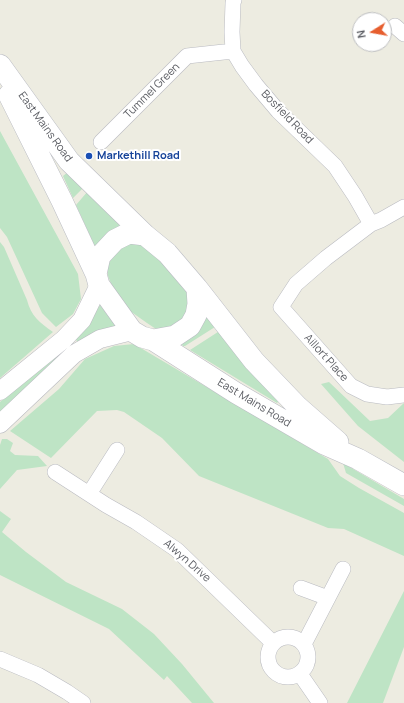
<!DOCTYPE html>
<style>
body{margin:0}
#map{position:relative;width:404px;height:703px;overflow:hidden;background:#edece1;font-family:Manrope,sans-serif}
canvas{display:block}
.north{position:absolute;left:352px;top:12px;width:40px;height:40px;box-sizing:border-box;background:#fff;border:1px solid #bdbec0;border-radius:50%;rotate:259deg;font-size:11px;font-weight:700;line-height:16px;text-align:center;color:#5a5c62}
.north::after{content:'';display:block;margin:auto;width:14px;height:18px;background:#e65e2e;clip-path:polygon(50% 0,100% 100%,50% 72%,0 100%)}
</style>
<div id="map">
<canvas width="404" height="703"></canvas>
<div class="north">N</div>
</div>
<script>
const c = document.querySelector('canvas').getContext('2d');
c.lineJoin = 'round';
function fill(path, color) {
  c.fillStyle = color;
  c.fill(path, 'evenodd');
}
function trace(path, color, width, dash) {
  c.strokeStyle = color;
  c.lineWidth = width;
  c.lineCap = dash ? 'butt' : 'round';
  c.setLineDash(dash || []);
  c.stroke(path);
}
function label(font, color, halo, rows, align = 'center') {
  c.font = font + ' Manrope,sans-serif';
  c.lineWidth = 4;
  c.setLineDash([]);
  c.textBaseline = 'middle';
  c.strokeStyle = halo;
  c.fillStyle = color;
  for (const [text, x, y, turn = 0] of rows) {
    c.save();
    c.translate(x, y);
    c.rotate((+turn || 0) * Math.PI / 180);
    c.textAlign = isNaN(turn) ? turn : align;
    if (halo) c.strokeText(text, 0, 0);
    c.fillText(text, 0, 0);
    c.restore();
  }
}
fill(new Path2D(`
 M0 131 78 274 81 299 73 314 56 327 42 313 7 237 0 228Z
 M68 172 84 187 73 198 63 176Z
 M88 191 125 224 107 233 96 249 76 205Z
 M0 242 4 247 27 300C31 316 39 322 53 332L0 378Z
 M134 243 145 246 161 258 184 286 189 298 186 318 171 330 156 329 147 323 130 311 114 291 108 276 107 269 111 253 123 244Z
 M100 305 116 326 78 343 74 336 90 320Z
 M208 311 215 327 185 346H183L181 343Z
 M221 330 280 399 277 403 190 350Z
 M69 340 73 346 0 415V402Z
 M134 344 328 459 340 476 359 488 404 513V556L344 529 328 528 199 476 162 438 124 412 117 410 97 411 51 458 10 431 59 389 85 359 114 346Z
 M329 382 370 421 388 418 404 403V462L358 426 321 384Z
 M2 439H7L13 443 10 451 15 455 38 456 47 466 17 470 0 489V445Z
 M343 463 404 499V506L346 473Z
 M0 511 11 519 2 532 26 552 66 582 122 609 154 634 182 664 214 703H192L167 676 164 680 109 629 0 575Z
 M404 591V647L383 703H347Z`), '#bee4c5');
const minor = new Path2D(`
 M234 0 233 3 232 32 233 51 242 66 256 85 278 111 335 166 355 196 371 224
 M395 26 404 34
 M101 142 187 56 233 51
 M404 207 381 220 371 224 326 258 296 284 281 307 351 386 367 394 387 397 404 395
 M55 472 106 505 136 522 177 550 273 643
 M89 494 117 450
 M301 588 328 598
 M268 657a20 20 0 1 1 40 0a20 20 0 1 1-40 0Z
 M304 644 343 569
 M0 659 38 675 67 692 83 703
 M300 674 320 703`);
const tertiary = new Path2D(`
 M0 391 64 339 82 320 99 285
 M0 424 74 354 100 339 132 331`);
const secondary = new Path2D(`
 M0 65 69 161 145 235
 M9 95 62 201 96 274
 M129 233 145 235 167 253 197 288 198 304 196 315 190 326 175 336 153 340 142 337 132 331 99 285 96 274 100 256 115 240Z
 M197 288 254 361 298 407 338 442
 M153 340 236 393 324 444 358 459 404 485`);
trace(minor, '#b9bac0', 16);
trace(tertiary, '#b9bac0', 19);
trace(secondary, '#babcc3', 22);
trace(minor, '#fff', 15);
trace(tertiary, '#fff', 18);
trace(secondary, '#fff', 21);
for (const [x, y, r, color] of [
 [89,156,4,"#1a4fb4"]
]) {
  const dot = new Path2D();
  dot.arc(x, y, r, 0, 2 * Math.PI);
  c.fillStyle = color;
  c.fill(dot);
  trace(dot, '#fff', 1.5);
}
label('11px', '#5a5c62', '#fff', [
 ["Tummel Green",152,91,-45],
 ["Bosfield Road",287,117,46],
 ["East Mains Road",45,127,54],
 ["Aillort Place",326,358,48],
 ["East Mains Road",254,403,31],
 ["Alwyn Drive",187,561,41]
]);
label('bold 11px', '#164399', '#fff', [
 ["Markethill Road",97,156]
], 'left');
</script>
